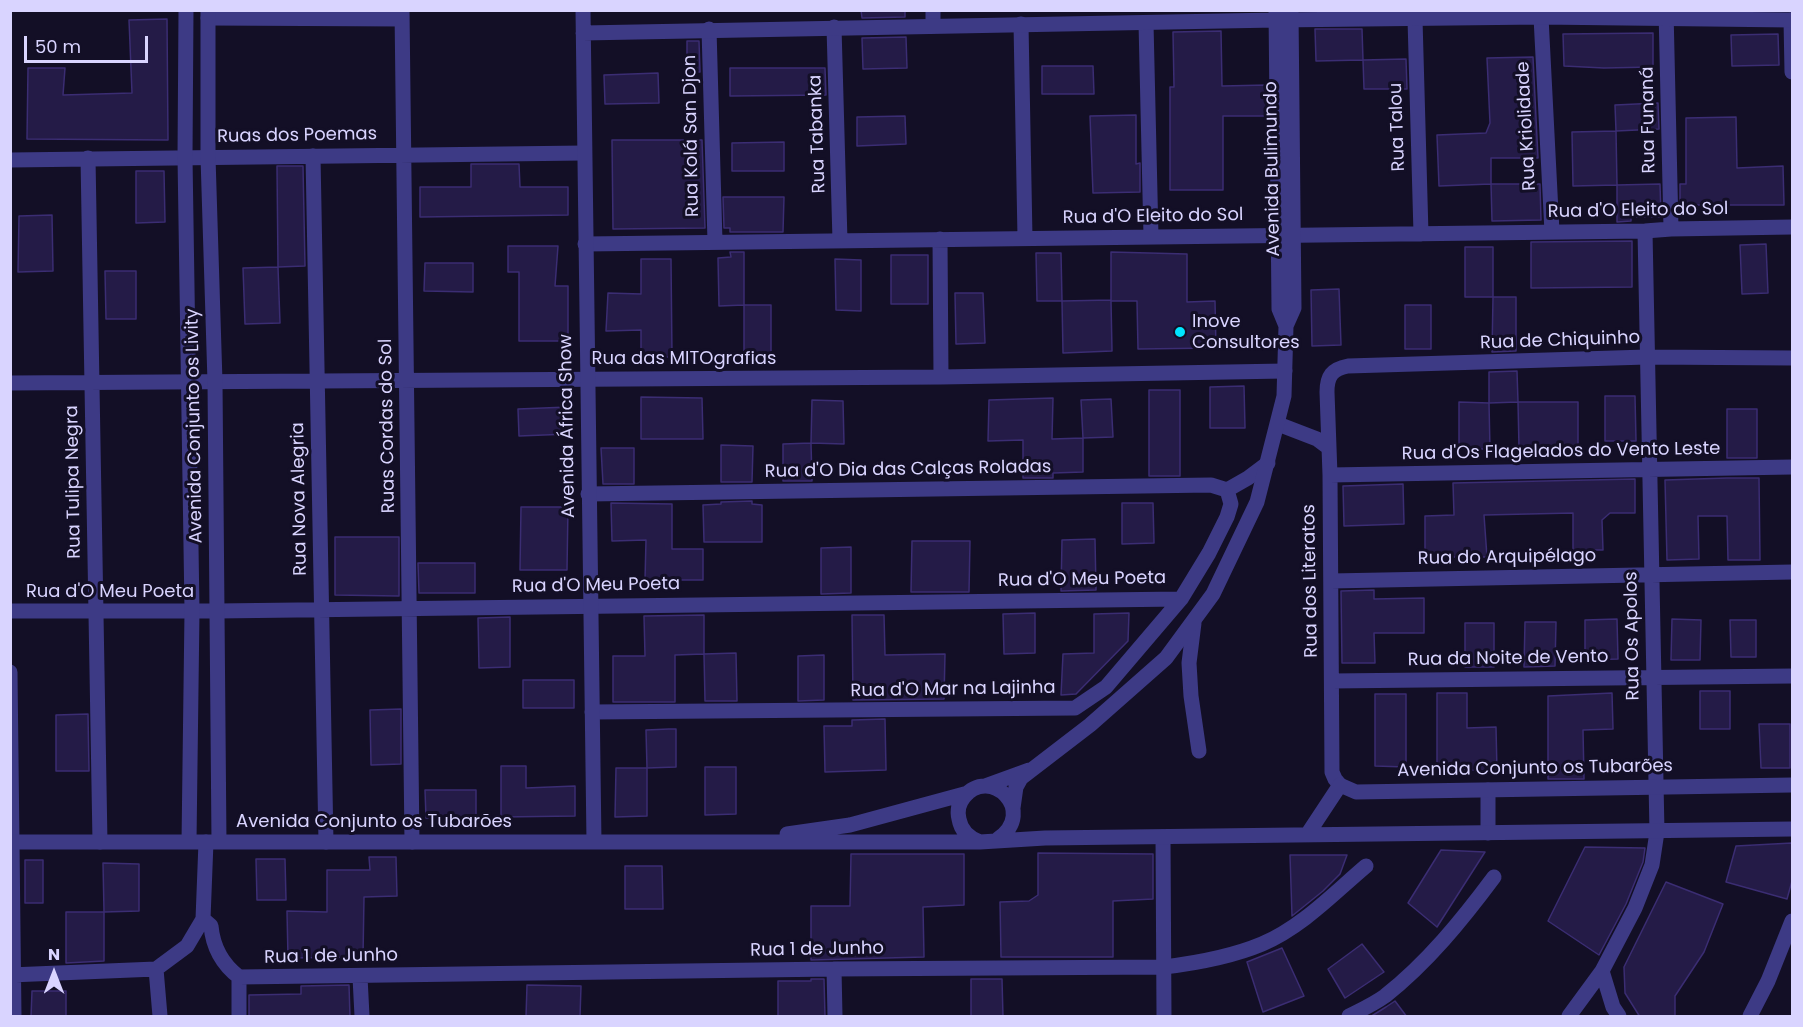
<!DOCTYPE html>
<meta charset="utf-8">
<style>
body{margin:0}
#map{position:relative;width:1803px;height:1027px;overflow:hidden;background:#130f26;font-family:Poppins,sans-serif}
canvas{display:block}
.frame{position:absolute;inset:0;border:12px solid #d9d4ff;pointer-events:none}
.north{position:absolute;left:24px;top:943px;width:60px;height:60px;-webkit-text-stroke:4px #130f26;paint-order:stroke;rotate:0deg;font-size:16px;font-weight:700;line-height:24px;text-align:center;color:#d9d4ff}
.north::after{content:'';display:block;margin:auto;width:21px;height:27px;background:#d9d4ff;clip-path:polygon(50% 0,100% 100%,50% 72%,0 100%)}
.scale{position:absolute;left:24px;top:36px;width:124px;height:27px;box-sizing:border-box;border:3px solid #d9d4ff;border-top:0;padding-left:8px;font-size:18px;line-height:21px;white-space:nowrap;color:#d9d4ff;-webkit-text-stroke:4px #130f26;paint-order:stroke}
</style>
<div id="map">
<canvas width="1803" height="1027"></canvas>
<div class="frame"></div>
<div class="north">N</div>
<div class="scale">50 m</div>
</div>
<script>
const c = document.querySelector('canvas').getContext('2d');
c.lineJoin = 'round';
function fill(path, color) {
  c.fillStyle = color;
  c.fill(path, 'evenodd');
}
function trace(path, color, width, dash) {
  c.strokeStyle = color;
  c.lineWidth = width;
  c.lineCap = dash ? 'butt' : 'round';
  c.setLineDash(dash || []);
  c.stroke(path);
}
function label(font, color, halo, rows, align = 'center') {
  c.font = font + ' Poppins,sans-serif';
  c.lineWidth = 6;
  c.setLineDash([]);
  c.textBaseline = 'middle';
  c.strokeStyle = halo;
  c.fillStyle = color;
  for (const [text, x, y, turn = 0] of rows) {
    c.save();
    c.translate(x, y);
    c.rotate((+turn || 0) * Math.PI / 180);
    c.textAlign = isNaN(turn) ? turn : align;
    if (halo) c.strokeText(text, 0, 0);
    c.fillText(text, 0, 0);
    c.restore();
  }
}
const building = new Path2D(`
 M861 10H905V17L862 18Z
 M167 19 168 140 27 139 28 68H65L63 95 132 93 129 20Z
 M1315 29H1362L1363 60 1316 61Z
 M1221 31 1222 86 1267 85V116H1223V190H1170V87H1174L1173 32Z
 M1653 33V67L1604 68 1564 66 1563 34Z
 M1778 34 1779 65 1732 66 1731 35Z
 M906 37 907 68 863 69 862 38Z
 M687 41H699L700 72H687Z
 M1533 57 1538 158H1491V184L1439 186 1437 135 1486 133 1490 123 1487 58Z
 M1406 59 1407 89H1364L1363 60Z
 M1042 66H1093L1094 94H1042Z
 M730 68H825L826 95 730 96Z
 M658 73 659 103 605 104 604 75Z
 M1658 103 1659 129 1616 131 1615 105Z
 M1136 115V164L1140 163V192L1093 193 1090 116Z
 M905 116 906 144 857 146V117Z
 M1736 117 1737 168 1783 166 1784 205H1680V184H1686V118Z
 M1616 131 1617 185 1573 186 1572 132Z
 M612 140H702L705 228 613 229Z
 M784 142V171H732V143Z
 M471 164H519L520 187H568V215L420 217V187H471Z
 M277 166H303L305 266 278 267Z
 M136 171H164L165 222 136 223Z
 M1491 184H1540L1541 220 1492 221Z
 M1660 184 1661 217H1631V221L1617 222V185Z
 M723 197H784L783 232H730V228H724Z
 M52 215 53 271 18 272 19 216Z
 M1632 241V287L1531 288V242Z
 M1766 244 1768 293 1742 294 1740 245Z
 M508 246H558L555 286H568V341H519V272H508Z
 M1465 247H1493V297H1465Z
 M730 252H744V305L719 306 718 258 731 257Z
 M1111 252 1187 254V302L1215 301 1216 348 1138 349 1137 301H1111L1112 351 1063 353 1062 301 1111 300Z
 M1036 253H1061L1062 301H1037Z
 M891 255H928V304H891Z
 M641 259H671L672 357H641V330L606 331 608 293 641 294Z
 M835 259 861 260V311L836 310Z
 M425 263H473V292L424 291Z
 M278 267 280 323 245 324 243 268Z
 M105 271H136V319H106Z
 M1339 289 1341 345 1312 346 1311 290Z
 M955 293H983L985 343 956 344Z
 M1493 297H1516V351L1492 352Z
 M744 305H771V357L744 358Z
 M1405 305H1431V349H1405Z
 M1517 371 1518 402 1489 403V372Z
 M1244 386 1245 428H1210V387Z
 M1149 390H1180V476H1149Z
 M1605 396H1635L1636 441H1605Z
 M641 397 702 398 703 439H641Z
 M1053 398 1052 439 1083 438V472L1053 473V478H1023V440L988 441 989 400Z
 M1111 399 1113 437 1083 438 1081 400Z
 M812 400 843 401 844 444 811 443Z
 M1459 402 1489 403 1490 449H1459Z
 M1518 402H1578V447L1519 448Z
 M568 407 569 434 519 436 518 409Z
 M1727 409H1757V458H1727Z
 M811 443 812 481H783V444Z
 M721 445 753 446 752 482H721Z
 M601 448H634V484H603Z
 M1727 478H1759L1760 560H1728L1727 516H1698L1699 559 1667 560 1665 480Z
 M1635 479V513H1610L1602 520 1603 550H1573V513L1484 515 1487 557H1425V516L1454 515 1453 483Z
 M1403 484 1404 524 1344 526 1343 486Z
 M752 501V504L762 505V542H704L703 505 721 504V502Z
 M611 503 672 504V549H703V580H645L646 540 612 541Z
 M1122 503H1153L1154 543 1122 544Z
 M521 507H568L567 570H520Z
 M335 537H399V596L335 595Z
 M1095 539 1096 590 1061 591 1062 540Z
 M912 541H970L969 592H911Z
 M851 547V593L821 594V548Z
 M418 563H475V593H419Z
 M1374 590V599L1424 598V633H1374L1375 663H1342L1341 591Z
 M1035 613V653L1004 654 1003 614Z
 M1129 613 1128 641 1076 694 1061 695 1063 654 1094 653V614Z
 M704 615V654L675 655V702H613V656H645L644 616Z
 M852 615H884L885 655 945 654 944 699 853 700Z
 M510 617V667L479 668 478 618Z
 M1617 619 1618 659 1585 660V620Z
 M1672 619 1701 620 1700 660H1671Z
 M1730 620H1756V657H1731Z
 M1525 622H1556L1555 666 1524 667Z
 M1465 623H1494V667H1465Z
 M736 653 737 701H705L704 654Z
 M824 655V700L798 701V656Z
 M523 680H574V708H523Z
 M1700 691H1730V729H1700Z
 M1437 693H1467V728L1496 727 1497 771 1437 769Z
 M1612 693 1613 729 1583 730 1584 779H1548V696Z
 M1375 694H1406V767L1375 766Z
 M401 709V764L371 765 370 710Z
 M88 714 89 771H56V715Z
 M885 719 886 770 825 772 824 726H852V720Z
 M1759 724H1790V768H1761Z
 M669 729H676V767L647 768 646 730Z
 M501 766H526V788L575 786V816L501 817Z
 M705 767H736V814L705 815Z
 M616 768H647V816L615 817Z
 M425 790H476V819L426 818Z
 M1792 843V881L1787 899 1726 882 1736 846Z
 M1585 847 1645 848 1643 862 1626 904 1599 955 1548 921Z
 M1441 850 1485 852 1437 927 1408 903Z
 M1038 853 1153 854V899L1113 901V957H1001L1000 902 1029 901 1038 895Z
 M851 854H964V905L923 907 924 957 811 960V906H850Z
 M1290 855H1347L1340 874 1323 891 1292 916Z
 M369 857H396L397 896 364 897 363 957 288 958 287 911 327 912V870H370Z
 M256 859H285L286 900H257Z
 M25 860H43V903H25Z
 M103 863 139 864V911L104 912Z
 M625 866H662L663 909H625Z
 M1666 882 1723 904 1704 952 1675 996V1017H1640L1625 993 1624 967Z
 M66 912H104V961L66 963Z
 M1362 944 1384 972 1345 998 1328 969Z
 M1282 948 1304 996 1263 1012 1247 962Z
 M811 979H824L825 1016H778V981H811Z
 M971 979H1002L1003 1017H971Z
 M349 985 350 1017H249V995L301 994V986Z
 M527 985 581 986 580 1017H526Z
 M32 991H66V1017H31Z
 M1395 1001 1407 1017H1370L1386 1007Z`);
fill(building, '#241b47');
trace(building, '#3b2d73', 1.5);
trace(new Path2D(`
 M402 10 412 842
 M1666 10 1671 229
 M1541 17 1552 232
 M208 18 402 19
 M1415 19 1421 234
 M1791 20 1792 72
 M1146 23 1151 237
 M1021 24 1025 238
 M933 26V10
 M834 27 840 241
 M709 29 715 242
 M313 156 326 842
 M88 158 100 842
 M10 160 584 153
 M940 239 941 377
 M585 244 1645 231 1671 229 1792 227
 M10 383 941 377 1285 371
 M1278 424 1317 439 1329 448
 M1330 475 1792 467
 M1227 490 1248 478 1268 463
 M588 494 1211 485 1227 490
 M1331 581 1792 572
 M10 611H217L1181 599
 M1194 623 1189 663 1191 696 1199 751
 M10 672 14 1016
 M1332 681 1792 676
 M592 712 1075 708 1106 687 1181 599 1209 553 1227 517 1231 504 1227 490
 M1340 785 1335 779 1332 772 1330 475 1327 392C1327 376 1332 369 1348 366L1647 357 1792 358
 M1488 790V833
 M1163 837 1164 1016
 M203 919 211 926C213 948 222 964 239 977
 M156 969 187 946 203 919 206 842
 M156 969 160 1016
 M834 969 835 1016
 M1602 971 1613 1007 1619 1016
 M10 975 156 969
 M239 977 834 969 1164 967C1197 963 1231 957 1262 944 1302 927 1334 893 1366 866
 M239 977V1016
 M360 977 362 1016
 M1349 1016C1361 1010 1374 1004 1385 996 1427 963 1462 920 1494 877
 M1569 1016 1602 971 1635 908 1652 865 1657 832 1645 231
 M1750 1016 1768 981 1792 921`), '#3d3a85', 15);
trace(new Path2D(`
 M186 10 185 157 192 611 189 842
 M208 10V157L215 382 219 842
 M583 10 594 842
 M1276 10 1279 309 1286 326
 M583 33 1276 20 1541 17 1792 20
 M985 786 1029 770
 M1013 808 1016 787 1021 778 1090 725 1166 658 1213 594 1257 502 1284 396 1286 326 1294 308 1291 11
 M787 834 850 825 968 793
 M1307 835 1340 785 1356 792 1792 785
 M998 839C1038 811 990 765 964 797 959 803 957 811 959 819 961 831 969 838 980 842L1045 838 1792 829
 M10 842H980`), '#3d3a85', 15);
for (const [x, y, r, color] of [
 [1180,332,6,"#00e5ff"]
]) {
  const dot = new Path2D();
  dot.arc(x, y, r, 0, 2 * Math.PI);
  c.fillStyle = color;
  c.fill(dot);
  trace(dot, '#130f26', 2);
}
label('18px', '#d9d4ff', '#130f26', [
 ["Rua Funaná",1649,120,-91],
 ["Rua Kriolidade",1527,126,-93],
 ["Rua Talou",1398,127,-92],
 ["Rua Tabanka",818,134,-92],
 ["Ruas dos Poemas",297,136,-1],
 ["Rua Kolá San Djon",692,136,-91],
 ["Avenida Bulimundo",1273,169,-91],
 ["Rua d'O Eleito do Sol",1638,211,-1],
 ["Rua d'O Eleito do Sol",1153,217,-1],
 ["Rua de Chiquinho",1560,341,-2],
 ["Rua das MITOgrafias",684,359],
 ["Avenida Conjunto os Livity",195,426,-91],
 ["Ruas Cordas do Sol",388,426,-91],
 ["Avenida África Show",568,426,-91],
 ["Rua d'Os Flagelados do Vento Leste",1561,452,-1],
 ["Rua d'O Dia das Calças Roladas",908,470,-1],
 ["Rua Tulipa Negra",74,482,-91],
 ["Rua Nova Alegria",300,499,-91],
 ["Rua do Arquipélago",1507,558,-1],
 ["Rua d'O Meu Poeta",1082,580,-1],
 ["Rua dos Literatos",1311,581,-91],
 ["Rua d'O Meu Poeta",596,586,-1],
 ["Rua d'O Meu Poeta",110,592],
 ["Rua Os Apolos",1633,636,-91],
 ["Rua da Noite de Vento",1508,659,-1],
 ["Rua d'O Mar na Lajinha",953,690,-1],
 ["Avenida Conjunto os Tubarões",1535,769,-1],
 ["Avenida Conjunto os Tubarões",374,822],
 ["Rua 1 de Junho",817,950,-1],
 ["Rua 1 de Junho",331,957,-1]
]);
label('18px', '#d9d4ff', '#130f26', [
 ["Inove",1192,322],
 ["Consultores",1192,343]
], 'left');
</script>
